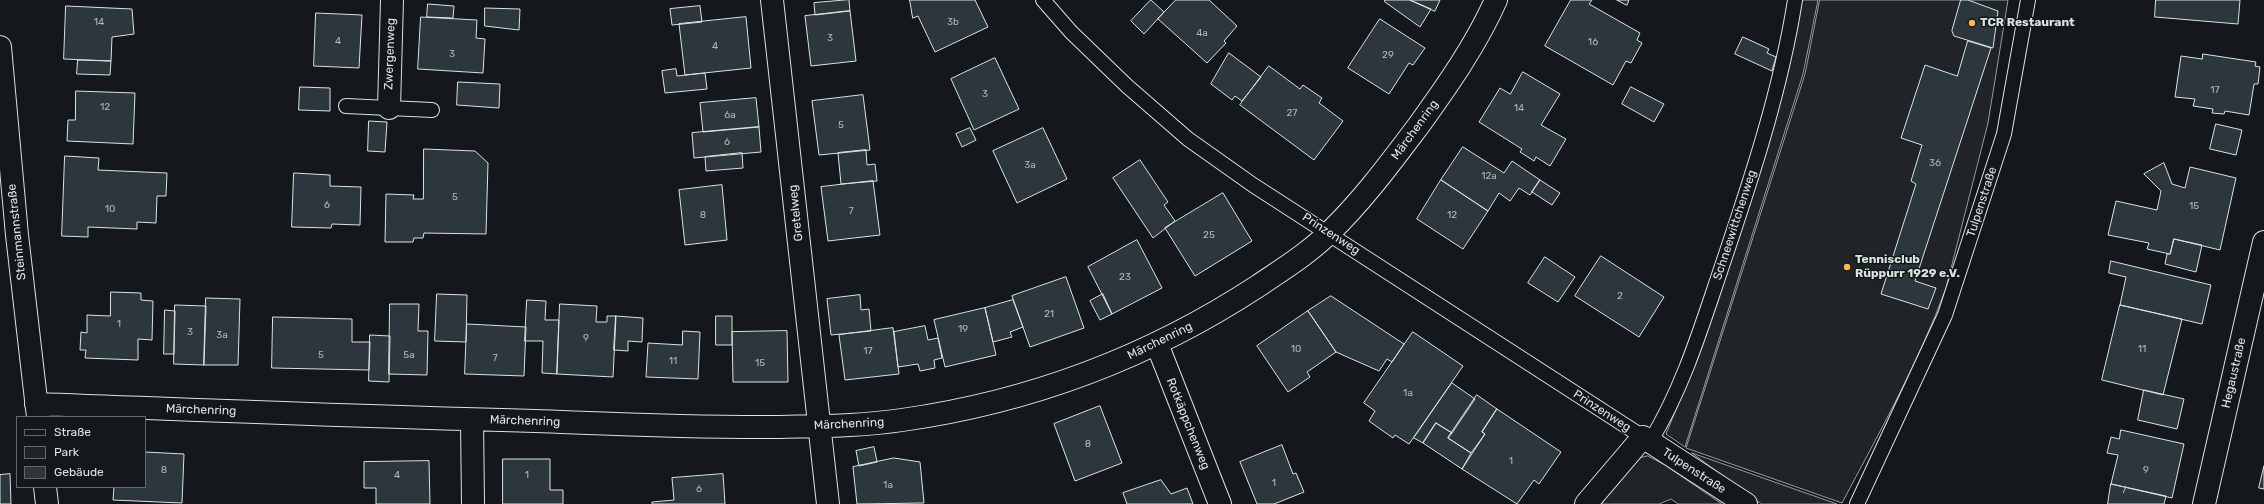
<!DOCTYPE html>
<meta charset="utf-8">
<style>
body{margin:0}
#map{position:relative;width:2264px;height:504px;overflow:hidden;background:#14181c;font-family:Rubik,sans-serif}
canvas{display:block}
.legend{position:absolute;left:16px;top:416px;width:130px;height:72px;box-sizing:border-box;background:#14181c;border:1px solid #626a69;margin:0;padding:5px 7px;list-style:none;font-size:12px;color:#d8e6dc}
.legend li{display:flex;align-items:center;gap:8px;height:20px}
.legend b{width:20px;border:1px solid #626a69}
</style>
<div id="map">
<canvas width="2264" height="504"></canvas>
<ul class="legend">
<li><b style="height:5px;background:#14181c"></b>Straße</li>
<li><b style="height:11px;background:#202428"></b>Park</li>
<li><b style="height:11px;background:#2c363c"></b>Gebäude</li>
</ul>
</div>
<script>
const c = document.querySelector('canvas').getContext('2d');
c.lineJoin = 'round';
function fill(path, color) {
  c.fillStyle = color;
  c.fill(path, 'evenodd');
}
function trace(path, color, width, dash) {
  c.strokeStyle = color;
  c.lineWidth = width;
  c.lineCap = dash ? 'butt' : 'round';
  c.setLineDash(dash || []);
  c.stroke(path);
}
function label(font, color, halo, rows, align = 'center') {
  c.font = font + ' Rubik,sans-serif';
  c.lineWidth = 3;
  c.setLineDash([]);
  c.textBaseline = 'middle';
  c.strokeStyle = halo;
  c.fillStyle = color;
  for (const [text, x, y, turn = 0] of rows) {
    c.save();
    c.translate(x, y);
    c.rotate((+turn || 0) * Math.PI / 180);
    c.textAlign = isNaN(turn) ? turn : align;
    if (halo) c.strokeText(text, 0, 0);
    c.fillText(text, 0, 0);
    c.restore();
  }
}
const green = new Path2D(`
 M1795 0H1818L1803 74 1685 447 1666 434 1698 356Z
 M1820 0H2008L1988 123 1946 288C1919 362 1879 433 1842 503L1686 448 1805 74Z
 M1692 453 1837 504H1762Z
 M1648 456 1665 465 1722 504H1678L1671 499 1659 504H1598L1636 459Z`);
fill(green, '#202428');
trace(green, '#939e99', 1);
const building = new Path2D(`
 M849 0 850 11 815 15 814 3Z
 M910 0H975L988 27 935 52 918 16 913 18Z
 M1151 0 1164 12 1144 34 1131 21Z
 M1176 0H1209L1237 26 1224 41 1226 43 1207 63 1158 19Z
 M1385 0H1410L1431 9 1420 27 1385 2Z
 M1410 0H1440L1435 11Z
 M1571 0H1592L1589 4 1640 33 1637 40 1642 43 1631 63 1626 61 1613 85 1545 46Z
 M1617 0H1629L1627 5Z
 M1961 0H1968L1998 11 1993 48 1954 36 1952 31Z
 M2156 0H2240L2238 24 2155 17Z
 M428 4 454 6 453 18 427 17Z
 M66 6 132 9 134 34 112 37 111 61 64 59Z
 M700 6 702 22 672 25 670 9Z
 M485 8 520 9 519 30 485 26Z
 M850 11 856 61 811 66 805 16Z
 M316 13 362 15 359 68 314 66Z
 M421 17 477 20 476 38 485 39 483 73 418 69Z
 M746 17 751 68 685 75 679 24Z
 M1380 19 1425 48 1413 65 1409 63 1389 94 1348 68Z
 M1743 37 1769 49 1767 53 1776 57 1772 71 1735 54Z
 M1968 41 1991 48 1915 281 1936 288 1928 309 1881 294 1916 184 1911 181 1922 145 1901 138 1925 65 1957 76Z
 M1229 53 1261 77 1242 101 1235 96 1232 100 1211 84Z
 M2203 54 2256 62 2255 66 2260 67 2258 84H2254L2249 115 2225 111 2224 114 2212 113 2213 109 2193 106 2195 99 2175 97 2181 56 2202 59Z
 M995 58 1019 109 974 130 951 79Z
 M78 60 111 61 110 75 77 74Z
 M1269 66 1300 89 1303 85 1322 98 1319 103 1343 121 1314 160 1240 105Z
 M676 69 677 76 705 73 707 89 665 93 662 71Z
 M1523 72 1560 94 1541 125 1566 139 1550 166 1536 157 1534 161 1520 152 1522 149 1479 122 1500 88 1510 94Z
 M458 82 500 84 499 108 457 105Z
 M300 87 330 88V111L299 110Z
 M1631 87 1664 104 1654 122 1622 104Z
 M76 91 135 93 133 144 67 141 68 120H75Z
 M863 95 870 150 819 155 812 101Z
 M756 98 759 127 703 132 700 103Z
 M369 121 387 122 385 152 368 151Z
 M2216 124 2242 130 2236 155 2210 149Z
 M759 127 761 152 694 158 692 133Z
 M970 128 976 140 962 147 956 134Z
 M1043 128 1067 179 1017 203 993 151Z
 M1463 147 1504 173 1512 161 1540 180 1530 195 1519 188 1510 201 1499 193 1488 211 1441 180Z
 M424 149 475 151 488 163 486 234 424 233 423 238H414L413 242H385L386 194 414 195 413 199H423Z
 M866 150 867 165 875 164 877 181 841 184 838 153Z
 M742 153 743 168 706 171 705 157Z
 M65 156 99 158 98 170 167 173 166 196H157L156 223 137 222V229L88 227V237L62 236Z
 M1140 160 1168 202 1164 205 1175 221 1153 238 1113 178Z
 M2164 163 2172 184 2185 188 2190 167 2236 178 2220 250 2174 239 2170 254 2147 249 2149 243 2108 235 2116 201 2157 210 2161 191 2144 174Z
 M294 173 330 175V186L361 187 360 225 332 224 331 228 292 227Z
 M1441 180 1488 211 1463 249 1417 219Z
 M1540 180 1560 193 1552 205 1532 192Z
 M873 181 880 235 828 241 821 187Z
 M722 185 727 240 685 245 679 190Z
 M1223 193 1252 241 1195 276 1165 228Z
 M2174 239 2202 245 2196 272 2165 264 2167 254H2170Z
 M1137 240 1162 288 1112 314 1088 267Z
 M1601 256 1664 297 1639 337 1575 296Z
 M1545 257 1575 277 1558 302 1528 283Z
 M2111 261 2211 285 2202 324 2120 305 2126 277 2109 273Z
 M1066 277 1084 328 1030 347 1012 296Z
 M111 292 141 293V300L153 301 152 340 138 339V360L85 358 86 350H80L81 332 87 333V315L110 316Z
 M437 294 467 295 466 342 435 341Z
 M1103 294 1112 314 1100 320 1090 301Z
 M860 295 861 310 869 309 871 331 831 335 827 299Z
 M1331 296 1404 344 1392 362 1387 359 1379 371 1336 352 1308 311Z
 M206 298 240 299 238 365H204Z
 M527 300 546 301 545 320H559L557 374 542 373 543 341H525Z
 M1013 300 1023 327 1010 332 1012 337 993 342 985 308Z
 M390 304H419L418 331H428L427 375 389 374Z
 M560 304 597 306 596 322H607V316H616L613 377 557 374Z
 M175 305 206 306 204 365 174 364Z
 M2120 305 2182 319 2163 395 2102 380Z
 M985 308 996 355 945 367 934 320Z
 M165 310 175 311 174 354H164Z
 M1308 311 1336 352 1307 372 1310 377 1288 392 1257 346Z
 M616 316 643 318 642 342 628 341V351L614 350Z
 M716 316H732V345H716Z
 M273 317 352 319V342H370L369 370 272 368Z
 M467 324 526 327 524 376 465 374Z
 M925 326 928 340 938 338 942 358 934 360 935 368 920 371 918 364 898 367 894 332Z
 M893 328 899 374 845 380 839 335Z
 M683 331 700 332 698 379 646 377 648 343 682 345Z
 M787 331 788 382H733L732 332Z
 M1413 332 1463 366 1409 444 1395 435 1393 438 1369 421 1375 411 1364 403Z
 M370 335 390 336 389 382 369 381Z
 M1452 383 1475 399 1452 433 1436 423 1423 443 1414 438Z
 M2144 390 2184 399 2177 429 2138 420Z
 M1477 395 1497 409 1482 432 1485 434 1471 453 1448 438Z
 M1100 406 1122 463 1075 481 1054 424Z
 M1497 409 1561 452 1539 484 1534 480 1517 504 1462 469 1485 434 1482 432Z
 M1436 423 1452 433 1448 438 1471 453 1462 469 1423 443Z
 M2121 430 2184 444 2172 498 2111 484 2118 455 2107 453 2111 437 2119 439Z
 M1282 445 1293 474 1296 473 1304 492 1274 504H1257L1240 462Z
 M874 447 877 462 859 466 856 451Z
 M145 452 184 454 182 503 113 500 114 487H145Z
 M894 458 920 462 924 503 857 504 853 467Z
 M503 459H550V490H563V504H503Z
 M429 461 430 504H376V488H364V462Z
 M2264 466V489L2259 488Z
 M10 474 11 504H0V475Z
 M723 474 725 504H652V502L674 500 672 478Z
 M1161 480 1171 494 1187 488 1193 504H1127L1123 493Z
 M2111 484 2166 496 2164 504H2108Z`);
fill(building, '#2c363c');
trace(building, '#d8e6dc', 1);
const service = new Path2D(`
 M1043 0 1071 32 1127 86 1188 139 1253 185 1643 437
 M346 106 432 110
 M1650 442C1683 388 1701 328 1721 269 1750 183 1781 90 1795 0
 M1857 504 1945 315 2004 134 2028 0`);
const minor = new Path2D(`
 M772 0 828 504
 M0 47 17 235 38 417
 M389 108 392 0
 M1157 344 1220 504
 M36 404C202 410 368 417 535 421 616 424 698 428 780 427 820 426 862 426 902 420 1030 402 1151 356 1258 286 1283 269 1309 253 1330 232 1363 200 1391 162 1419 125 1447 86 1476 45 1496 0
 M472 420 473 504
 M45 487 47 504
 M1586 504 1643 437 1746 504
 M2204 504 2264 242`);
trace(service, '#d8e6dc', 16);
trace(minor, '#d8e6dc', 24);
trace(service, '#14181c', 14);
trace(minor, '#14181c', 22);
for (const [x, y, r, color] of [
 [1972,23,4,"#ffb74d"],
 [1847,267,4,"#ffb74d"]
]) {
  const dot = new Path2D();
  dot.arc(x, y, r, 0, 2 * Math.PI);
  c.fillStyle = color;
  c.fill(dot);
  trace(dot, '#14181c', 1.5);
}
label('10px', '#adbab4', null, [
 ["14",99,22],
 ["3b",953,22],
 ["4a",1202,33],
 ["3",830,38],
 ["4",338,41],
 ["16",1593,42],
 ["4",715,46],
 ["3",452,54],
 ["29",1388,55],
 ["17",2215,90],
 ["3",985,94],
 ["12",105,107],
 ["14",1519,108],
 ["27",1292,113],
 ["6a",730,115],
 ["5",841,125],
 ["6",727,142],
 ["36",1935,163],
 ["3a",1030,165],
 ["12a",1489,176],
 ["5",455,197],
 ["6",327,205],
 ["15",2194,206],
 ["10",110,209],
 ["7",851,211],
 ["8",703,215],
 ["12",1452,215],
 ["25",1209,235],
 ["23",1125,277],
 ["2",1620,296],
 ["21",1049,314],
 ["1",119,324],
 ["19",963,329],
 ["3",190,332],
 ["3a",222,335],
 ["9",586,338],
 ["10",1296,349],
 ["11",2142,349],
 ["17",868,351],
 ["5",321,355],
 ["5a",409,355],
 ["7",495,358],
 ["11",673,361],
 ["15",760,363],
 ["1a",1408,393],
 ["8",1088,444],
 ["1",1511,461],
 ["8",164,470],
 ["9",2146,470],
 ["4",397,475],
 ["1",527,475],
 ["1",1274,483],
 ["1a",888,485],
 ["6",699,489],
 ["7",2124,490]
]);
label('bold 12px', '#d8e6dc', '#14181c', [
 ["TCR Restaurant",1980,23],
 ["Tennisclub",1855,260],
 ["Rüppurr 1929 e.V.",1855,274]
], 'left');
label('12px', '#d8e6dc', '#14181c', [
 ["Zwergenweg",390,54,-88],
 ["Märchenring",1415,130,-54],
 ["Tulpenstraße",1982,202,-72],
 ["Gretelweg",796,213,-96],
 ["Schneewittchenweg",1735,225,-72],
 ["Steinmannstraße",17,232,-96],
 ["Prinzenweg",1331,234,33],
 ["Märchenring",1160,341,-26],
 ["Hegaustraße",2234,373,-77],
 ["Märchenring",201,410,2],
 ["Prinzenweg",1602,411,33],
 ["Märchenring",525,421,2],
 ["Märchenring",849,424,-3],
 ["Rotkäppchenweg",1188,424,68],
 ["Tulpenstraße",1694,471,33]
]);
</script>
